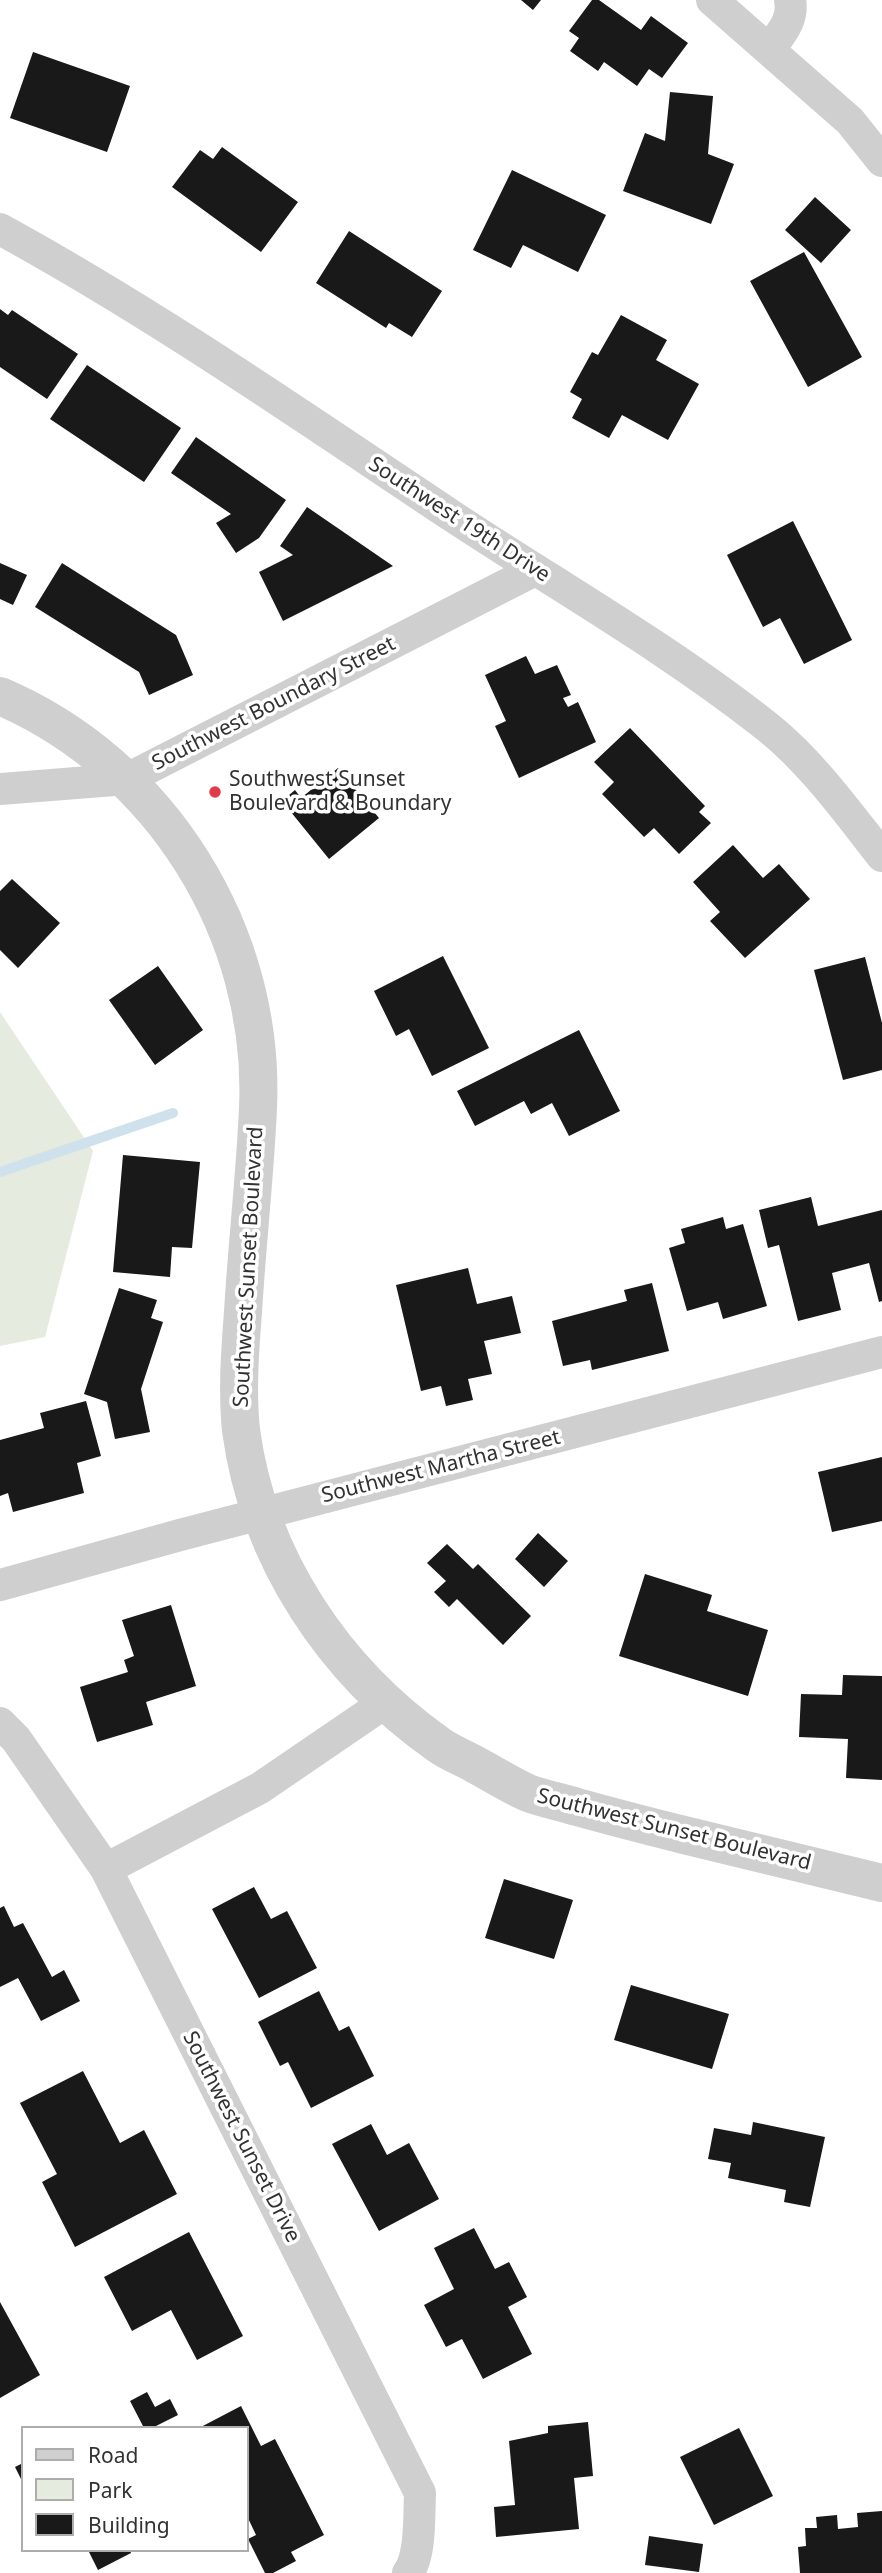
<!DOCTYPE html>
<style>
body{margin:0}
#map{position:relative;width:882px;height:2573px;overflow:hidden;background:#fff;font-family:"Noto Sans",sans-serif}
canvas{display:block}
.legend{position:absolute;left:21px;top:2426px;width:228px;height:126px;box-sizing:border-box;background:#fff;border:2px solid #adadad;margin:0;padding:9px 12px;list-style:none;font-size:21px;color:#323232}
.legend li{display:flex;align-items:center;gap:14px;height:35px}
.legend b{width:35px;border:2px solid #adadad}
</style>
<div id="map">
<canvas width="882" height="2573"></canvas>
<ul class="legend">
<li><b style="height:9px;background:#cfcfcf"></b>Road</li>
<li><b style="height:19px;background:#e5ebde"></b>Park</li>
<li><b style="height:19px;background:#191919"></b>Building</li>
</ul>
</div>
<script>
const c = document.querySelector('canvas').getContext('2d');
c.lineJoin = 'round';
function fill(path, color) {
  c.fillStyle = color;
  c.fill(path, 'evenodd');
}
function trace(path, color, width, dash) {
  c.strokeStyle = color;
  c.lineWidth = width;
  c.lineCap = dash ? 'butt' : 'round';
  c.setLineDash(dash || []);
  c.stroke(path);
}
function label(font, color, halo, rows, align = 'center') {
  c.font = font + ' "Noto Sans",sans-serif';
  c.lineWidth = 7;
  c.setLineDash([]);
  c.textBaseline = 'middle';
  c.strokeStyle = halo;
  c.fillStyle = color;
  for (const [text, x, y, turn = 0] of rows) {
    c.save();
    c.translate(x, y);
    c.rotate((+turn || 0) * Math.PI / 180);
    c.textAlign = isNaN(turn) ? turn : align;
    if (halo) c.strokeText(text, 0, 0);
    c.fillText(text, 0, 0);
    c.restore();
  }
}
fill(new Path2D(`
 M0 1012 93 1151 45 1337 0 1346Z`), '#e5ebde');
trace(new Path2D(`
 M0 1172 173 1113`), '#cee1ed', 10);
fill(new Path2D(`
 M521 0H541L533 10Z
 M592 0H599L641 30 651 16 688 43 662 78 649 69 637 86 604 62 598 71 570 51 579 38 569 31Z
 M33 52 130 86 107 152 10 118Z
 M670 92 713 96 708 154 734 164 711 224 623 191 645 133 665 141Z
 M222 147 298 202 261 252 172 187 200 150 213 159Z
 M512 170 606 215 578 272 523 245 511 268 473 250Z
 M815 197 851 230 821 263 785 230Z
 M349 231 442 291 412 337 389 323 386 328 316 283Z
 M804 252 862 357 808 387 750 281Z
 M0 309 8 315 12 310 78 354 47 399 0 367Z
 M621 315 667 340 656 360 699 384 668 440 622 415 609 438 572 418 582 399 570 392 592 352 598 355Z
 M87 365 181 428 144 482 50 419Z
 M196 437 286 500 259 538 236 553 216 523 231 514 171 473Z
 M307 507 393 566 283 621 259 572 293 555 280 546Z
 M793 521 852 640 804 664 780 618 763 627 727 555Z
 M0 563 27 575 13 605 0 599Z
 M62 563 176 635 193 675 149 695 139 672 35 607Z
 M526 656 535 674 557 665 571 695 563 698 568 707 578 702 596 742 519 778 495 726 506 721 485 675Z
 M630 728 705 806 699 812 711 823 679 854 654 828 644 837 602 794 614 782 594 762Z
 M338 768 379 818 329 859 282 801 295 790 301 798Z
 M733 845 763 878 779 864 810 899 745 958 710 921 720 912 693 882Z
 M12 879 60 923 18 968 0 950V891Z
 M443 956 489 1048 432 1076 409 1029 396 1036 374 991Z
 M865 957 882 1023V1070L843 1080 814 970Z
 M158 966 203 1030 155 1065 109 1000Z
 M579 1030 620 1111 569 1136 552 1103 531 1114 524 1101 475 1126 457 1091Z
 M123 1155 200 1162 192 1248 172 1247 170 1277 113 1272Z
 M811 1197 818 1226 882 1210V1301L879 1302 869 1263 832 1273 841 1310 798 1321 779 1245 768 1248 759 1210Z
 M723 1217 726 1229 743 1224 767 1306 723 1319 718 1302 687 1311 669 1248 685 1243 681 1229Z
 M468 1268 477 1304 512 1296 521 1333 484 1341 492 1374 468 1379 473 1400 446 1406 441 1386 421 1391 396 1285Z
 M652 1283 669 1351 592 1370 590 1360 563 1366 552 1321 627 1301 624 1290Z
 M119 1288 157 1300 151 1318 163 1322 141 1389 150 1432 115 1439 107 1402 84 1394Z
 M86 1401 101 1456 77 1463 84 1493 13 1512 8 1493 0 1496V1440L44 1428 40 1413Z
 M882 1457V1521L832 1532 818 1472Z
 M538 1533 568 1561 544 1587 515 1559Z
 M447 1544 473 1569 478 1564 531 1616 503 1645 457 1599 449 1607 434 1592 446 1581 427 1563Z
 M645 1574 712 1595 707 1611 768 1630 748 1696 619 1656Z
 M171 1605 196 1686 146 1702 153 1725 97 1742 80 1687 128 1672 124 1660 134 1656 122 1620Z
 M843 1675 882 1676V1780L846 1778 848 1739 799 1737 801 1694 842 1695Z
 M504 1879 573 1900 554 1959 485 1938Z
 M254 1887 271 1919 287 1911 317 1968 259 1998 212 1909Z
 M4 1906 14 1927 23 1923 52 1977 64 1970 80 2001 41 2021 18 1978 0 1987V1908Z
 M631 1985 729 2014 712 2069 614 2040Z
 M319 1991 339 2031 349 2026 374 2076 311 2108 288 2062 280 2066 258 2022Z
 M83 2071 120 2143 144 2130 177 2194 75 2247 42 2182 57 2174 20 2103Z
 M753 2122 825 2137 810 2207 784 2202 786 2190 728 2178 731 2163 708 2159 714 2128 751 2135Z
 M371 2124 387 2155 409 2143 439 2199 379 2231 332 2144Z
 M474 2228 495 2269 509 2262 527 2297 508 2307 532 2354 483 2379 462 2339 446 2347 424 2305 454 2289 434 2248Z
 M189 2232 243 2336 197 2360 171 2310 132 2331 104 2277Z
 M0 2302 40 2375 0 2398Z
 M147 2392 155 2407 170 2399 178 2415 152 2428H144L130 2401Z
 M241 2406 261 2446 275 2439 324 2535 291 2552 296 2561 273 2573H265L248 2539 256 2535 247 2516V2428H199Z
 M588 2422 593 2476 574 2478 579 2529 496 2537 494 2507 515 2505 509 2441 548 2433V2426Z
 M739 2428 773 2496 714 2525 680 2457Z
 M23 2463V2483L15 2467Z
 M882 2511V2573H800L798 2547 806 2546 805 2528H817L816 2517 837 2515 838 2529 858 2527 857 2513Z
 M649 2536 703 2544 699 2572 645 2565Z
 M88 2550H130L131 2553 98 2570Z`), '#191919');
trace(new Path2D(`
 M712 0 850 121 882 161
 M770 49C781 33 794 20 790 0
 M0 229C157 315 303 417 452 516 558 586 671 650 770 729 813 764 848 813 882 856
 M0 789 127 779 535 570
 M0 1585 180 1535 882 1352
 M0 1723 16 1739 106 1869 420 2493C419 2514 421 2556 408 2573
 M106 1869 260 1788 386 1702`), '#cfcfcf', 32);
trace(new Path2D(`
 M0 696C161 765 266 933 258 1108 255 1176 247 1244 243 1312 240 1350 237 1392 241 1430 258 1558 334 1671 439 1745 450 1753 464 1758 476 1765 493 1774 510 1785 528 1793 544 1799 561 1802 577 1807 613 1817 648 1826 684 1835 750 1851 816 1867 882 1883`), '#cfcfcf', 38);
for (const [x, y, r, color] of [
 [215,792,7,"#e13b4b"]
]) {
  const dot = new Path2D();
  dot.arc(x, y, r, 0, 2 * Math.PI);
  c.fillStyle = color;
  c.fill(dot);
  trace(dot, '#fff', 2.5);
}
label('21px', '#323232', '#fff', [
 ["Southwest 19th Drive",459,520,33],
 ["Southwest Boundary Street",274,704,-27],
 ["Southwest Sunset Boulevard",249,1267,-87],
 ["Southwest Martha Street",441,1467,-14],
 ["Southwest Sunset Boulevard",674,1830,14],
 ["Southwest Sunset Drive",241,2137,63]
]);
label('21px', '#323232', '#fff', [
 ["Southwest Sunset",229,780],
 ["Boulevard & Boundary",229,804]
], 'left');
</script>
